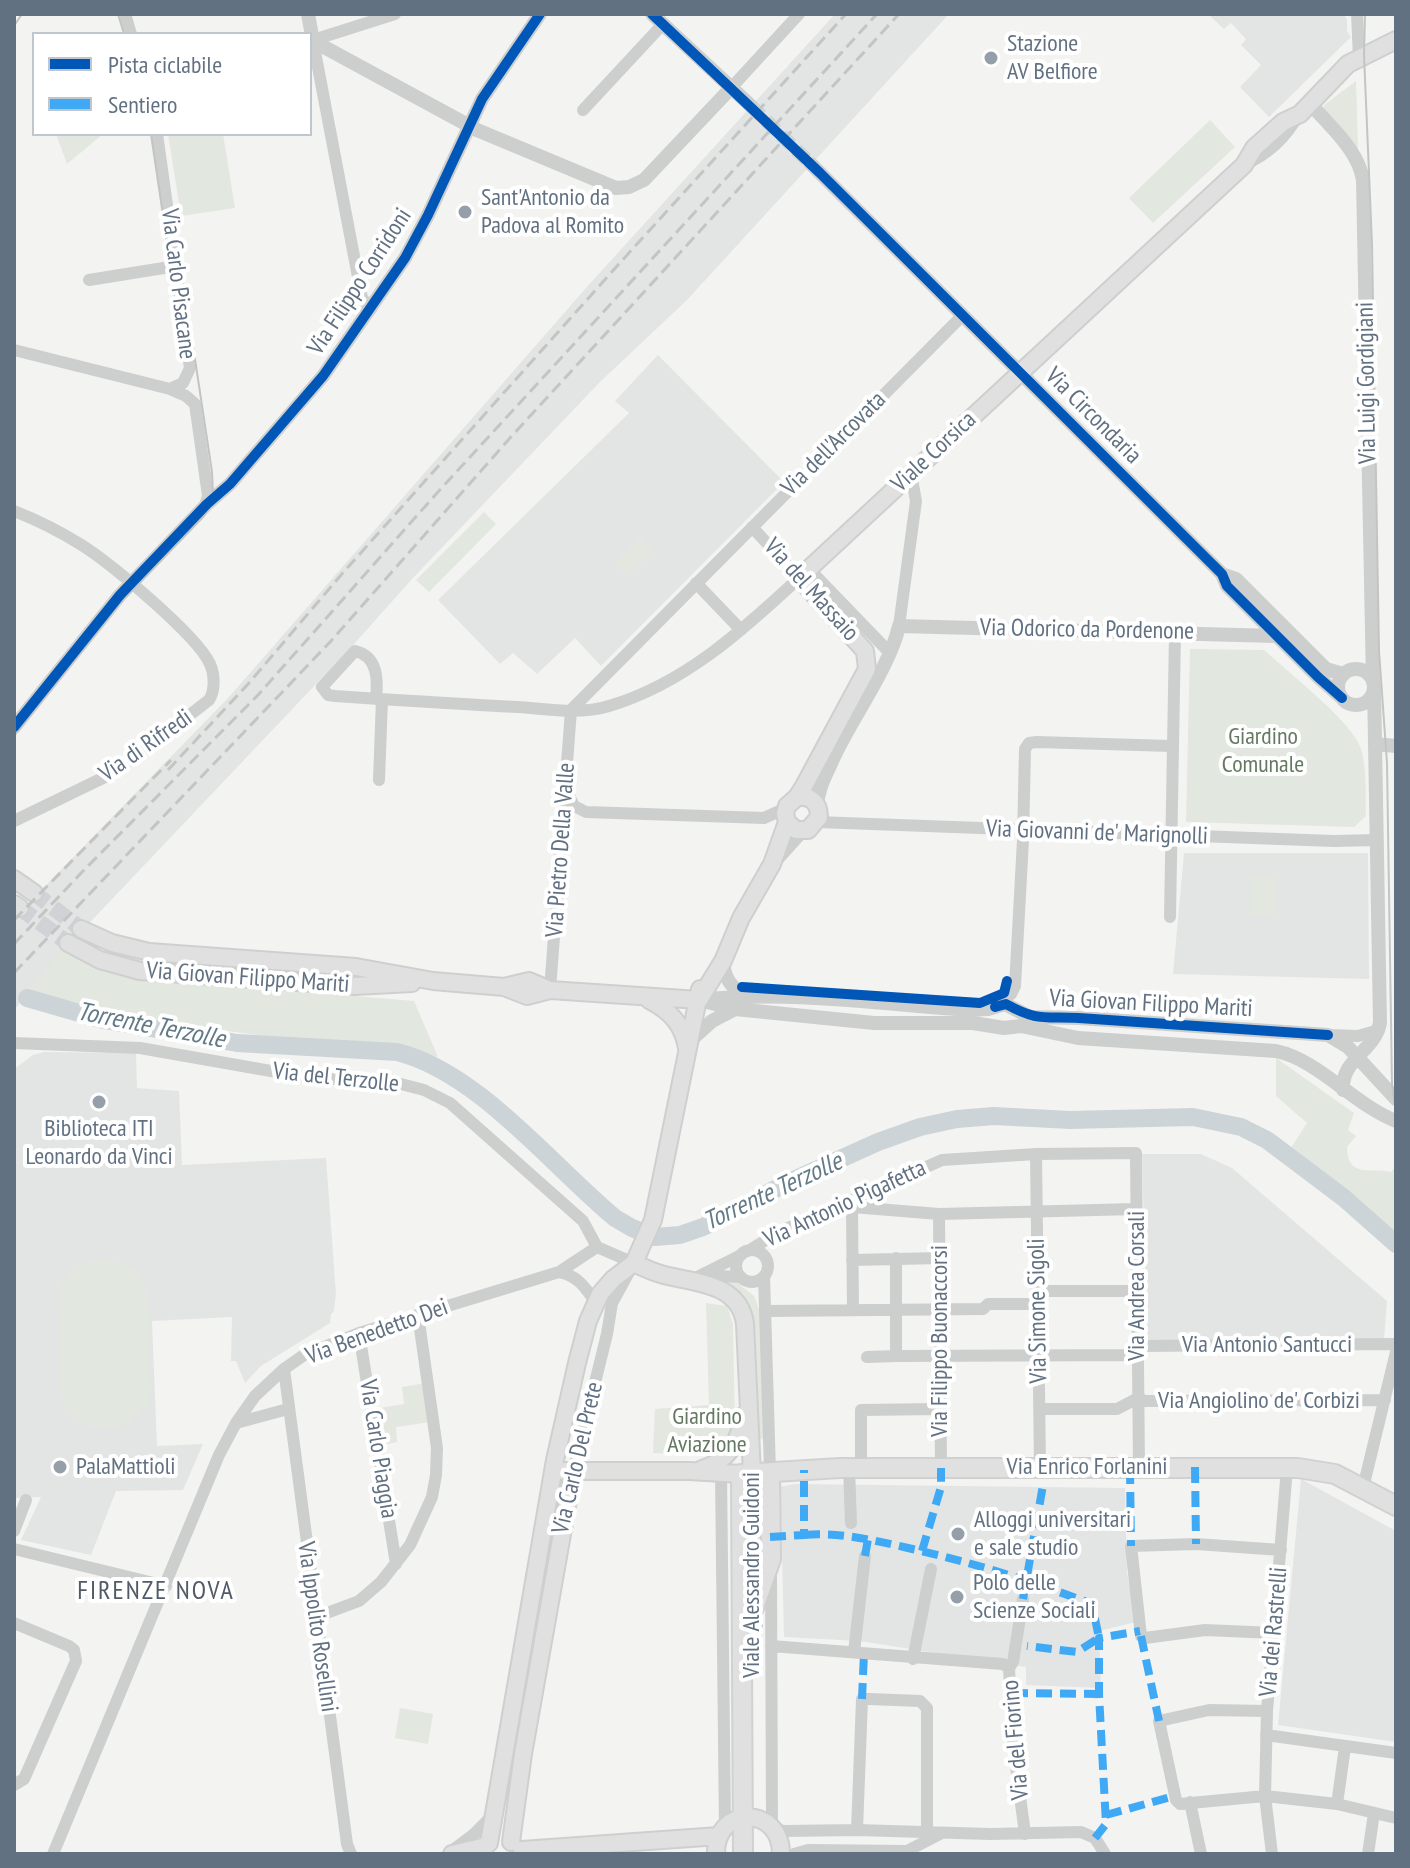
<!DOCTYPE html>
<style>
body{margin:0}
#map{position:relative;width:1410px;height:1868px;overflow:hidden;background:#f3f4f1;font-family:"PT Sans Narrow",sans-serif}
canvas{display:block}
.frame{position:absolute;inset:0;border:16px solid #627182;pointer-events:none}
.legend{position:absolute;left:32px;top:32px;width:280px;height:104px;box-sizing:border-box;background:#fff;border:2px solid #c0c6cd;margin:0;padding:10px 14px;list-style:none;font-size:24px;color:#627182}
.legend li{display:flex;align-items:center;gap:16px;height:40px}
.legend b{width:40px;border:2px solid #c0c6cd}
</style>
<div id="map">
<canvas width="1410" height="1868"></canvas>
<div class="frame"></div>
<ul class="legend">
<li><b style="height:10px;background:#0057b8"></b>Pista ciclabile</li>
<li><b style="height:10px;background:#3fa9f5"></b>Sentiero</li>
</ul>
</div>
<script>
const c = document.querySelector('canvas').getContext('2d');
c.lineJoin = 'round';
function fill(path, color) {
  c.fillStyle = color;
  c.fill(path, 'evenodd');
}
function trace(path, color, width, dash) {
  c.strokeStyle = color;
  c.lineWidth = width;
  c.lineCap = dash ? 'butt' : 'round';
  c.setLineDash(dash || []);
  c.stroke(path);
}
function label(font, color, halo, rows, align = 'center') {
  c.font = font + ' "PT Sans Narrow",sans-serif';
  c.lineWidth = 8;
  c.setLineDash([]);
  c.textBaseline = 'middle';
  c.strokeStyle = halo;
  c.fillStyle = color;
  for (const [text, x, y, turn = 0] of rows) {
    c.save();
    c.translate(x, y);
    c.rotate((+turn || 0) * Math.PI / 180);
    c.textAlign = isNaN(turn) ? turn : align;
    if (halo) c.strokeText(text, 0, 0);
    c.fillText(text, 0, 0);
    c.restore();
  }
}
fill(new Path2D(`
 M835 14H949L687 300 600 382 412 579 355 643 78 935 14 1010V918L229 697 585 289Z
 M1208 14H1343L1347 19V31L1351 37 1269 117 1240 87 1261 65 1241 45 1246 39 1231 23 1224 29Z
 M658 355 784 482 601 666 575 638 537 674 513 653 500 664 438 600 629 413 615 401Z
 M1184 853H1368L1369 979 1173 974Z
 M44 1052 136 1053 137 1088 179 1091 182 1165 326 1158 336 1294 334 1311 331 1314 330 1323 261 1366 245 1383 236 1361H231L232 1317 152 1321 157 1446 203 1444 183 1490 116 1491 91 1555 21 1540 41 1497 14 1498V1069L33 1055Z
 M1142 1154H1201L1232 1168 1387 1301 1384 1339 1147 1341Z
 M1301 1479 1396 1531V1742L1278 1725Z
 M796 1484 1125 1488 1127 1572 1136 1622 1099 1631 1101 1688 1026 1685V1667L859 1641 784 1637 782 1551 776 1537 778 1487Z`), '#e3e5e4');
fill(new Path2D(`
 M1356 81 1358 149 1357 150 1324 114V105Z
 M1210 120 1235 147 1153 223 1129 198Z
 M56 134H103L67 164Z
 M168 134H223L235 208 181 216Z
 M484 512 496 524 429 592 416 580Z
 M640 536 654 551 628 577 614 562Z
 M1190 649 1264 650C1286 670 1346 718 1358 742 1368 762 1365 793 1366 816L1354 827 1186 822Z
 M1251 875 1277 877 1275 917 1249 915Z
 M64 949 105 972 126 977 414 1001 438 1057C300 1041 162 1027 27 990Z
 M1276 1058 1354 1113 1348 1130 1356 1136 1347 1147C1347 1179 1371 1167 1391 1172L1396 1166V1237L1289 1151 1307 1123 1276 1096Z
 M107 1259 134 1269 141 1277 148 1296 151 1397 146 1408 130 1422 110 1429 90 1426 73 1416 66 1408 61 1399 58 1294C67 1271 83 1261 107 1259Z
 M735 1281 754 1296 760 1312 764 1439 758 1438 750 1305 743 1294 724 1282Z
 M706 1303 727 1306 733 1324 735 1430 721 1453 711 1456 653 1453 655 1409 709 1405Z
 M426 1383 431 1422 396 1427 397 1442 379 1446 374 1409 404 1404 402 1387Z
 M400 1708 433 1714 428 1744 395 1738Z`), '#e2e7df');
trace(new Path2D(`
 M27 998 104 1020 237 1043 397 1052C478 1072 552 1166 615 1218L632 1228 655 1237 680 1235 703 1227 787 1183 878 1142 920 1127 957 1119 994 1116 1070 1120 1193 1117 1241 1127 1267 1140 1344 1198 1396 1244`), '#cdd4d7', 18);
trace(new Path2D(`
 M751 106 811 164`), '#cfd3d5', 14, [14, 7]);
trace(new Path2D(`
 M34 893 81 929
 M20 908 68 943`), '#cfd3d5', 16, [16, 8]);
const secondary = new Path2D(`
 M787 822 796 830H808L819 817C819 803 811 795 797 797
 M14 879 34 893
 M14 904 20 908
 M81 929 112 943 149 952 356 967 433 981 504 987 527 996 550 990 699 1000
 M68 943 100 960 140 971 355 986 412 983
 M504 987 529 981 550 990
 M649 1000C670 1011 683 1024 687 1048
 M699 1000 723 961 741 918 772 864 787 822 785 814 787 806 797 797 804 786 867 669 865 651 799 578 1244 165 1254 148 1283 122 1300 114 1348 64 1396 40
 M634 1263C644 1268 653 1272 664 1275 695 1283 740 1283 745 1324L752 1474V1607
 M702 1469C729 1461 739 1441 744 1415
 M563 1471H689L741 1474
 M511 1842 523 1754 573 1472
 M489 1843 555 1460 577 1363 588 1321 600 1294 613 1279 634 1263 653 1220 700 989
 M522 1850 719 1836
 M452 1854 486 1846
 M716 1854C715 1805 781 1805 781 1854`);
const primary = new Path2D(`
 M752 1630V1613L771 1559 770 1472
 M743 1854 741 1474 840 1468H1298L1335 1474 1396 1506`);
trace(secondary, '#ced0d0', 20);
trace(primary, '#d0d1d0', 22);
trace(new Path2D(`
 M125 14 131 34
 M1357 14 1359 58
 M310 41 395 14
 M313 41 362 298 371 309
 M731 88 799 14
 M583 110 663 24
 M157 134 190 368 183 383 170 389
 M1244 165C1269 154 1286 138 1299 114
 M89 280 176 266
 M14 350 170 389 186 396 195 404 208 496 205 506
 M14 511C37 520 59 531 80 544 109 562 197 635 210 664 215 675 215 691 209 700L138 755 107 776 14 821
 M809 569 890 653
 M696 583 741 630
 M899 626 916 501 911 474
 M376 699C378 680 378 656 355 651L322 687 328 695 335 696C396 700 457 704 518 707 547 709 580 715 609 706 684 684 743 630 799 578L752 527
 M571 710 962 316
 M379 780 382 699
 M567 792 574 806 586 812 764 818 786 808
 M817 822 1334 841 1377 840
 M1170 917 1175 633
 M550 990 571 710
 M998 1005 1011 994 1015 986 1023 840 1025 749 1029 743 1037 742 1171 746
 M1328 1035 1358 1036 1379 1030
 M14 1043 140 1048 305 1077 401 1084 424 1090 450 1103 583 1221 597 1247
 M1036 1154 1040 1467
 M840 1206 939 1214 1136 1209
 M852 1208 853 1309
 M939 1214 941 1468
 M736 1266a16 16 0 1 1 32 0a16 16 0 1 1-32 0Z
 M748 1251 779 1232 942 1160 1036 1154 1136 1153 1139 1468
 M896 1258V1356L1137 1355
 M852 1260 940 1258
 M559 1272C577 1275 586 1288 596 1303
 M764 1276 770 1472
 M691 1280 741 1255
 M715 1287 719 1276 741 1277
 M1036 1291H1138
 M766 1311 983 1309 988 1304H1036
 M359 1333 396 1564
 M1138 1346 1396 1344
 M867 1357 896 1356
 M284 1369 347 1844 351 1854
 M1040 1409H1117L1138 1398 1145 1401 1385 1400
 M236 1423 288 1409
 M849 1468 851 1523
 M861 1468V1410L941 1409
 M573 1472 607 1334 612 1303 634 1263 597 1247
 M721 1473 725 1827
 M1363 1488 1396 1352
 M14 1531 26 1500
 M14 1549 166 1586
 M771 1571 772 1828 784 1831 857 1830 990 1834 1081 1832 1095 1838 1105 1854
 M1023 1599 1013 1662 1009 1668 1013 1744 1025 1834
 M316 1617 359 1601 381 1582 410 1545 432 1497 436 1475 437 1448 418 1315
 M14 1623 69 1646 74 1650 76 1661 24 1779 14 1785
 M1274 1633 1205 1630 1145 1638 1141 1636 1131 1546 1196 1544 1281 1550
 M771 1646 1003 1664 1009 1668
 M854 1652 865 1556
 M913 1659 931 1569
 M1267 1711 1209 1710 1159 1721 1176 1800 1180 1804 1265 1796 1337 1804 1396 1818
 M1266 1735 1396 1753
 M1190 1802 1201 1854
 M1337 1804 1345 1747
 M857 1830 862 1699H869L920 1701 927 1708V1832
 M449 1853 474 1834 495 1813
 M53 1854 219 1455 236 1423 255 1396 284 1369 304 1355 359 1333 559 1272 597 1247
 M794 1854 808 1850 907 1851 940 1834
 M1272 1854 1265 1796 1267 1711 1287 1468
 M1368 1854 1374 1813`), '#cdcece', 12);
trace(new Path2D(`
 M308 14 313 41 477 130 616 188 629 187 644 180 731 88
 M652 14 751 106
 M1310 103C1329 126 1358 149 1363 180L1373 682
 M811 164 1222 574 1227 586 1318 677 1342 698
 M1222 574 1236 579 1326 669 1343 674
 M1338 687a18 18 0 1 1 36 0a18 18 0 1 1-36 0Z
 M14 727 120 595 207 504 230 484 323 376 405 258 428 215 482 99 540 14
 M1375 744 1396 746
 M817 806C818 788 826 775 833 759 851 719 890 667 899 626L1276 636
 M775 861 802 831
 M723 961C724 978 731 987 745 996
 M699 1000C786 990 881 1004 968 1010L988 1009 1005 1004 1030 1017 1079 1018 1328 1035 1348 1047 1396 1099
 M707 1002 735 1009 874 1023H973L1004 1028 1021 1026 1078 1038 1276 1051C1319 1060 1353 1104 1396 1121
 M691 1040 712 1021 735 1009
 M1343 1090C1341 1059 1375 1051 1380 1023L1374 686`), '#cdcece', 14);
trace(secondary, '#e0e0e1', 16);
trace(primary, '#e0e0e1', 18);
trace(new Path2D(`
 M118 14 124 34
 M1365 14 1364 55 1372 244 1379 651 1387 763 1392 1085 1396 1111
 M14 26 22 14
 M14 736 119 604 204 516 213 494 212 472 187 306 167 242 151 134`), '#c3c4c4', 2);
trace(new Path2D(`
 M168 770 249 683 341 575 618 265 846 14
 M14 920 171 760
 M14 944 84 870 259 694 437 493 877 14
 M14 973 331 641 510 438 899 14`), '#c3c4c4', 3, [12, 6]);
trace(new Path2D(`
 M1195 1467 1196 1544
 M1130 1468 1131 1546
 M804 1535C839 1532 873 1540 908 1548 971 1562 1031 1581 1092 1604L1099 1638 1077 1652 1027 1646
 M770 1537 804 1535V1470
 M922 1551 941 1487V1468
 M865 1556 868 1539
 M1023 1599 1043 1485
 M1141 1636 1159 1721
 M1012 1693 1099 1694
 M862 1699 864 1653
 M1106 1815 1174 1796
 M1095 1838 1106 1824 1099 1694V1638L1140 1631`), '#3fa9f5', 8, [16, 8]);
trace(new Path2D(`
 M652 14 820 173 1222 574 1227 586 1318 677 1342 698
 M14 727 120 595 207 504 230 484 323 376 405 258 428 215 482 99 540 14
 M742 987 980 1003 1004 993 1007 981
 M995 1007 1006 1004C1038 1022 1045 1016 1079 1018L1328 1035`), '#0057b8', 10);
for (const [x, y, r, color] of [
 [991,58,8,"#959fa9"],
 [465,212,8,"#959fa9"],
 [99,1102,8,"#959fa9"],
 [60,1467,8,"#959fa9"],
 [958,1534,8,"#959fa9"],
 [957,1597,8,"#959fa9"]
]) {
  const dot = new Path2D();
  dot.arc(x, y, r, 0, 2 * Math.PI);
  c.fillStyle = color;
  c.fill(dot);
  trace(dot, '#fff', 3);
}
label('24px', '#627182', '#fff', [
 ["Stazione",1007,44],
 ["AV Belfiore",1007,72],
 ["Sant'Antonio da",481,198],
 ["Padova al Romito",481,226],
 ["Biblioteca ITI",99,1129,"center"],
 ["Leonardo da Vinci",99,1157,"center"],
 ["PalaMattioli",76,1467],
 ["Alloggi universitari",974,1520],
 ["e sale studio",974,1548],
 ["Polo delle",973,1583],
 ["Scienze Sociali",973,1611]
], 'left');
label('24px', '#627182', '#fff', [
 ["Via Filippo Corridoni",360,282,-57],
 ["Via Carlo Pisacane",178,284,83],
 ["Via Luigi Gordigiani",1367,383,-91],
 ["Via Circondaria",1093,416,45],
 ["Via dell'Arcovata",834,444,-45],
 ["Viale Corsica",934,452,-43],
 ["Via del Massaio",811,590,48],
 ["Via Odorico da Pordenone",1087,630,1],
 ["Via di Rifredi",146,746,-35],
 ["Via Giovanni de' Marignolli",1097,833,2],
 ["Via Pietro Della Valle",561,850,-86],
 ["Via Giovan Filippo Mariti",248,978,4],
 ["Via Giovan Filippo Mariti",1151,1004,3],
 ["Via del Terzolle",336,1078,6],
 ["Via Antonio Pigafetta",845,1204,-25],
 ["Via Andrea Corsali",1137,1286,-90],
 ["Via Simone Sigoli",1038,1311,-91],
 ["Via Benedetto Dei",377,1332,-20],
 ["Via Filippo Buonaccorsi",940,1341,-90],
 ["Via Antonio Santucci",1267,1345],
 ["Via Angiolino de' Corbizi",1259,1401],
 ["Via Carlo Piaggia",378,1449,81],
 ["Via Carlo Del Prete",578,1458,-77],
 ["Via Enrico Forlanini",1087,1467],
 ["Viale Alessandro Guidoni",752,1575,-90],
 ["Via Ippolito Rosellini",317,1627,82],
 ["Via dei Rastrelli",1274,1632,-85],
 ["Via del Fiorino",1016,1740,-95]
]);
label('24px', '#647961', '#fff', [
 ["Giardino",1263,737],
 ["Comunale",1263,765],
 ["Giardino",707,1417],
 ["Aviazione",707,1445]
]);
label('italic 26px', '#637a87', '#fff', [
 ["Torrente Terzolle",151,1026,11],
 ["Torrente Terzolle",773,1192,-25]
]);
c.letterSpacing = '2px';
label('26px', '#515b67', '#fff', [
 ["FIRENZE NOVA",156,1592]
]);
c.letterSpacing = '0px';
</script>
